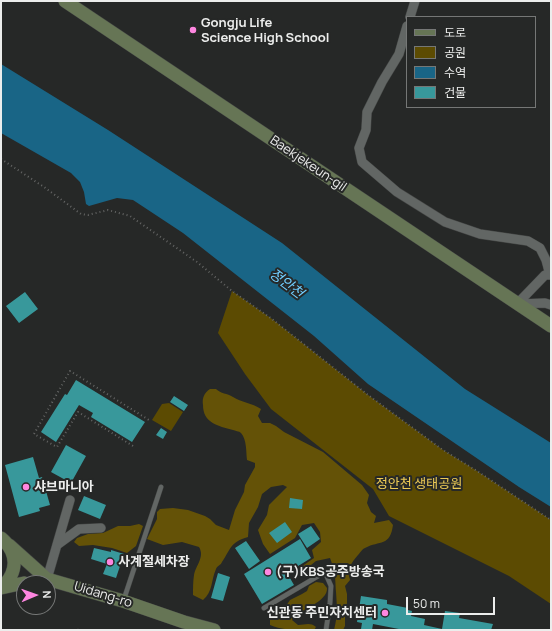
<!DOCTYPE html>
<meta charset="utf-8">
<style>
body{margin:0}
#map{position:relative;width:552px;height:631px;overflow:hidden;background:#262827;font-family:Manrope,"Noto Sans KR",sans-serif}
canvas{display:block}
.frame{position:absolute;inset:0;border:2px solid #ecedec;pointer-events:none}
.legend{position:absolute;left:406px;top:16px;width:130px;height:92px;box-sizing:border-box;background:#262827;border:1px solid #757776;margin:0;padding:5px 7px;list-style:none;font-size:12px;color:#ecedec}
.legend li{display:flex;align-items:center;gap:8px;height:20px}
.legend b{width:20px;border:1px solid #757776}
.north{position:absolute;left:16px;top:575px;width:40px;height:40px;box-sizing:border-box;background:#262827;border:1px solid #757776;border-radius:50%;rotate:88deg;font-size:11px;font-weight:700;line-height:16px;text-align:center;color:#ecedec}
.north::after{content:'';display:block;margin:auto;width:14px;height:18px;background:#fe86e0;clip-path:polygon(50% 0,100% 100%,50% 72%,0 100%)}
.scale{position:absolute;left:406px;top:597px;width:89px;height:18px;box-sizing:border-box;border:2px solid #ecedec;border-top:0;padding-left:5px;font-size:12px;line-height:14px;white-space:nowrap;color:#ecedec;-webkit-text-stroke:3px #262827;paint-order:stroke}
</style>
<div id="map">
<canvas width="552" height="631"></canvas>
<div class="frame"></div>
<ul class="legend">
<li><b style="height:5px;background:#667555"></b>도로</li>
<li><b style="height:11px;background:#5c4b02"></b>공원</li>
<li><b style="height:11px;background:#196586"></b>수역</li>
<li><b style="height:11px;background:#38989b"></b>건물</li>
</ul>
<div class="north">N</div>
<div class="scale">50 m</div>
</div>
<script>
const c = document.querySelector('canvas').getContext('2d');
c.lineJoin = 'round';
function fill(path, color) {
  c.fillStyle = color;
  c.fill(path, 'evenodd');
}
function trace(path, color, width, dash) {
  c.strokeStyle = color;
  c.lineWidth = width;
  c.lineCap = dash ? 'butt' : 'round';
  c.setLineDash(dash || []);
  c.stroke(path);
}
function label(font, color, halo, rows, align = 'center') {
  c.font = font + ' Manrope,"Noto Sans KR",sans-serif';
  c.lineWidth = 4;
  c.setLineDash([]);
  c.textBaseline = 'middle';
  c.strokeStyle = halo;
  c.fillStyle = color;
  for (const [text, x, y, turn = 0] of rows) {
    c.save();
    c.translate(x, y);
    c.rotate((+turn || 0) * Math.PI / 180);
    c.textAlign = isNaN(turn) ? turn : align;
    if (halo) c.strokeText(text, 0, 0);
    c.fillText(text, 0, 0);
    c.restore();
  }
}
fill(new Path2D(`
 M232 291 272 319 368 395 443 450 477 471 551 520V604L509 576 389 516 373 489 271 409 245 374 218 333Z
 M169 403 183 412 171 431 152 420 162 404Z`), '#5c4b02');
fill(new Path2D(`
 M210 389H216C221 394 227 393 233 397 241 402 252 403 261 409L258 416 262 423H270L276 426 284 432 323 452 362 485 369 495 367 503 371 512 376 516 374 523 389 520 393 525C390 547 380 540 365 548 362 549 360 553 358 555 351 563 347 569 350 580L345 586 347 594V603L345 612V626L343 630H334C338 614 337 608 336 592 335 577 336 574 330 558L316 561 301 573 298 572V569L314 558 312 550 321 542 320 532 314 523 302 525 295 538 270 554 263 544 258 530 267 515 269 505 287 487 283 485 271 487 262 494 258 507 249 523 248 537C230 542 231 549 222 562 221 565 217 566 216 569 211 580 213 592 203 600L193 595C193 588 193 581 194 575 196 565 205 557 199 547L182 542 163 545 147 539 157 519V512L160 509 173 508 188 510 205 516 210 519 216 525 229 530 235 510 244 492 245 485 255 467V463L247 460C246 452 247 440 241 433 239 431 235 431 233 430 218 426 203 423 203 405 202 398 204 393 210 389Z
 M139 524 143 526 136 546 127 553 112 548 93 545 79 546 74 542 77 538 88 534 103 533 118 526H130Z
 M316 582 323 583 327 588C328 602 300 609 292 620L298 625C305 625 310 622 316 627L314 630C299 630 284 631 270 625V618L274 611 286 606 290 600 302 594 307 591 309 586Z`), '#645207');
fill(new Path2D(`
 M1 64 108 130 282 243 465 389 551 443V507L519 487 368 384 314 336 183 233 133 200 117 198 89 206 86 204 84 192 80 182 71 173 1 133Z`), '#196586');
fill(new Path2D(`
 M25 292 38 309 19 323 6 306Z
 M76 380 145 422 132 442 91 417 93 413 79 405 56 442 41 432 65 394 67 395Z
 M174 396 188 405 184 411 170 402Z
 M161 428 167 432 163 439 156 435Z
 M66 445 86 456 71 483 51 472Z
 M33 457 39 478 42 477 50 505 39 508 40 511 19 517 5 465Z
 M84 496 106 505 100 519 78 510Z
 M290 498 303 500 302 509 289 508Z
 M285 522 292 532 277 543 269 533Z
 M311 526 320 539 307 548 298 534Z
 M300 539 311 558 287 573 294 585 262 604 244 574Z
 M246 541 260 561 249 569 235 548Z
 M94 548 111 552V550L124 554 116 578 103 574 107 564 91 559Z
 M218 573 230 577 223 601 211 598Z
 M361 596 387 600V604L408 608V610L412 611 411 616 425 619 424 625 442 629 445 611 460 613 459 618 493 624 491 630H404L373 624 372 630 361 629 362 623 357 622Z`), '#38989b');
const lane = new Path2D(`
 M124 599 161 487
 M264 608 325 572 331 586 330 603 326 630`);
const street = new Path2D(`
 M410 17 415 1
 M407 26 399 54 382 82 367 112 366 130 359 148 362 162 397 192 445 222 480 234 528 241 540 248 546 260 550 275
 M517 304 545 275H551
 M517 304 545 303 551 305
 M57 545 79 529 101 528
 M47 579 70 500`);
const secondary = new Path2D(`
 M65 1 551 326
 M1 538C19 553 18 573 1 588
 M9 545 47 579 123 601 184 622 214 630
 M1 588 24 583`);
trace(lane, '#444645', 5.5);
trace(street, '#444645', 10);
trace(secondary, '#444645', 14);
trace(new Path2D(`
 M1 159 44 187 81 214 88 215 108 210 130 216 197 262 232 291 272 319 368 395 443 450 477 471 551 520
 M133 446 78 412 57 447 34 434 70 371 149 420
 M78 630 80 628`), '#656665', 2, [1, 3]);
trace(lane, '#626664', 4.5);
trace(street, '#626664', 9);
trace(secondary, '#667555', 13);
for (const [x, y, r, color] of [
 [193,30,4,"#fe86e0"],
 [26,487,4,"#fe86e0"],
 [110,562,4,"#fe86e0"],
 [268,572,4,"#fe86e0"],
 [385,613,4,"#fe86e0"]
]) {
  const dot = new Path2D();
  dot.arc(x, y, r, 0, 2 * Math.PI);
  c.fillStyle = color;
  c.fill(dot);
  trace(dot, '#262827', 1.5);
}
label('bold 13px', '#ecedec', '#262827', [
 ["Gongju Life",201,23],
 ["Science High School",201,38],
 ["샤브마니아",34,487],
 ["사계절세차장",118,562],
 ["(구)KBS공주방송국",276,572],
 ["신관동 주민자치센터",377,613,"right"]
], 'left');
label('13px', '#ecedec', '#262827', [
 ["Baekjekeun-gil",308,164,34],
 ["Uidang-ro",103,595,17]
]);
label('13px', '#edcb55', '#262827', [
 ["정안천 생태공원",419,484]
]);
label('italic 14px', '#70cefe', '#262827', [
 ["정안천",286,284,37]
]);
</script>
